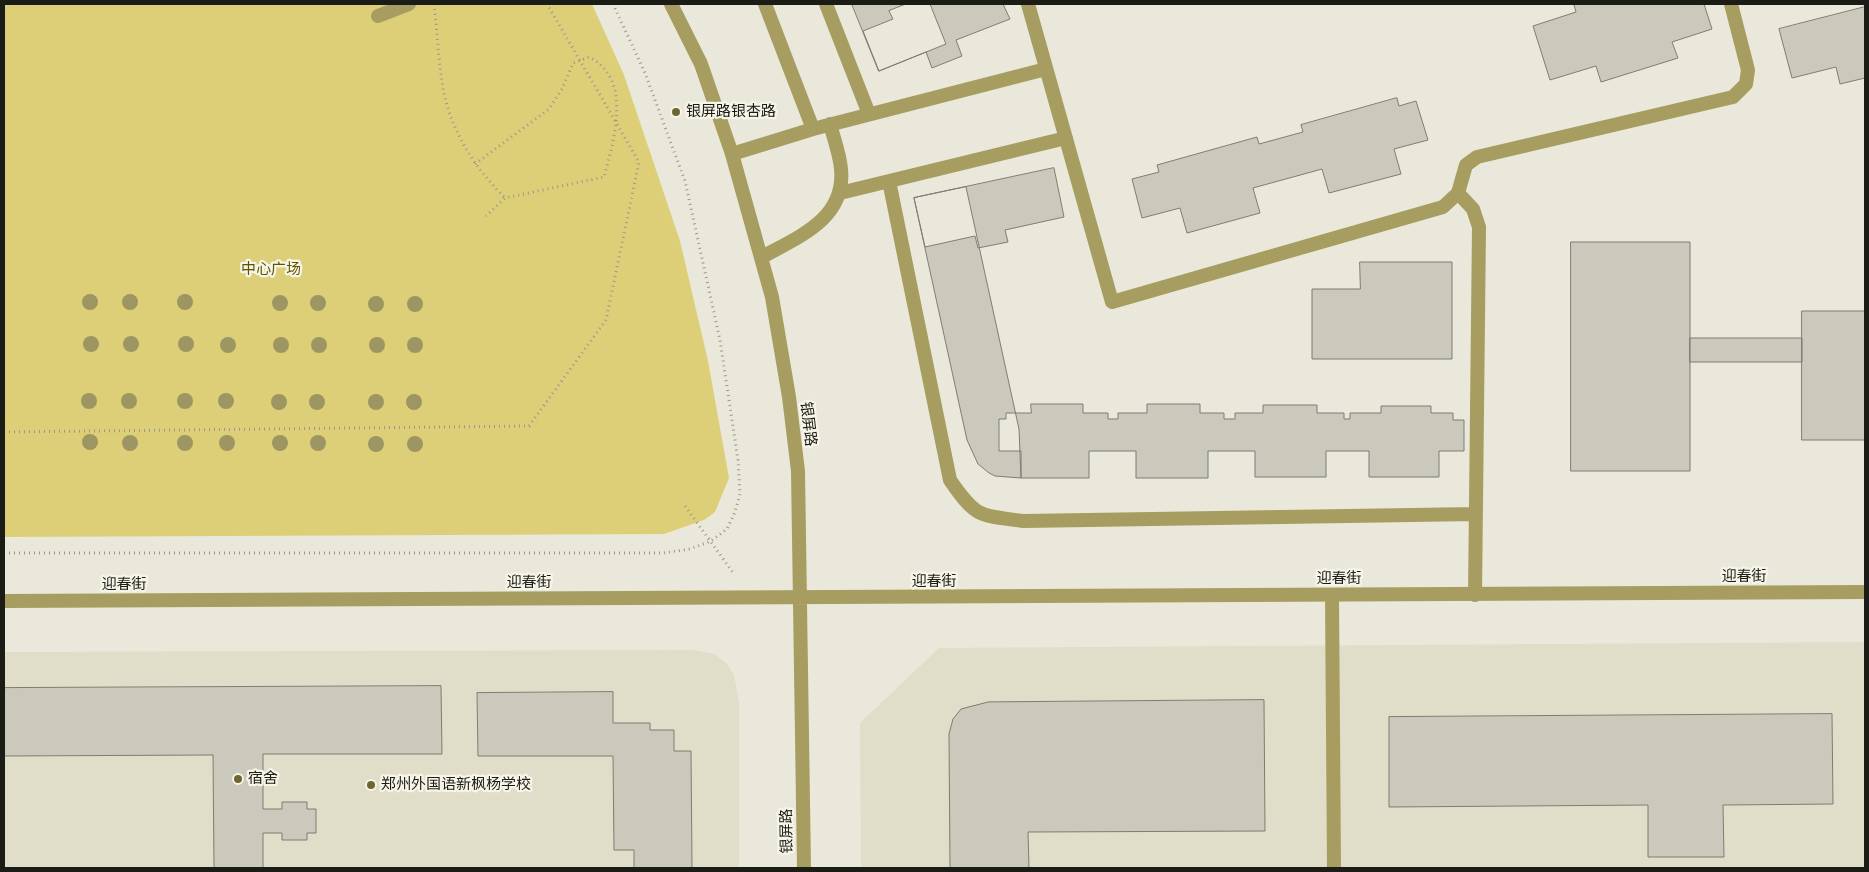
<!DOCTYPE html>
<meta charset="utf-8">
<style>
body{margin:0}
#map{position:relative;width:1869px;height:872px;overflow:hidden;background:#e9e8da;font-family:Montserrat,sans-serif}
canvas{display:block}
.frame{position:absolute;inset:0;border:5px solid #1c1c17;pointer-events:none}
</style>
<div id="map">
<canvas width="1869" height="872"></canvas>
<div class="frame"></div>
</div>
<script>
const c = document.querySelector('canvas').getContext('2d');
c.lineJoin = 'round';
function fill(path, color) {
  c.fillStyle = color;
  c.fill(path, 'evenodd');
}
function trace(path, color, width, dash) {
  c.strokeStyle = color;
  c.lineWidth = width;
  c.lineCap = dash ? 'butt' : 'round';
  c.setLineDash(dash || []);
  c.stroke(path);
}
function label(font, color, halo, rows, align = 'center') {
  c.font = font + ' Montserrat,"Noto Sans SC",sans-serif';
  c.lineWidth = 4.5;
  c.setLineDash([]);
  c.textBaseline = 'middle';
  c.strokeStyle = halo;
  c.fillStyle = color;
  for (const [text, x, y, turn = 0] of rows) {
    c.save();
    c.translate(x, y);
    c.rotate((+turn || 0) * Math.PI / 180);
    c.textAlign = isNaN(turn) ? turn : align;
    if (halo) c.strokeText(text, 0, 0);
    c.fillText(text, 0, 0);
    c.restore();
  }
}
fill(new Path2D(`
 M1865 642V868H861L860 723 939 648Z
 M692 650 714 654 726 663 734 675 739 702V868H4V652Z`), '#e0ddc9');
fill(new Path2D(`
 M4 4H592L624 75 680 241 708 361 729 478 715 512 704 520 664 534 4 537Z`), '#ddcf78');
const building = new Path2D(`
 M852 4H930L946 44 879 71Z
 M906 4H1003L1010 19 956 40 962 56 932 68 926 52 879 71 863 31 893 19 889 11Z
 M1579 4H1704L1712 29 1672 42 1678 58 1601 82 1596 66 1550 80 1533 26 1576 12 1574 5Z
 M1865 7V78L1840 84 1836 67 1792 78 1779 29Z
 M1397 98 1399 106 1416 101 1428 140 1394 149 1401 174 1329 193 1322 169 1253 188 1260 213 1187 233 1180 208 1142 218 1132 179 1159 172 1157 165 1257 137 1259 144 1303 132 1301 125Z
 M1054 168 1064 217 1005 230 1008 242 978 248 975 236 925 247 914 198Z
 M966 187 1019 429 1021 478 995 476 989 473 978 464 967 440 914 198Z
 M1571 242H1690V471H1571Z
 M1360 262H1452V359H1312V289H1360Z
 M1802 311H1865V440H1802Z
 M1690 338H1802V362H1690Z
 M1031 404H1083V413H1108V419H1118V413H1147V404H1200V413H1224V419H1235V413H1263V405H1317V413H1344V419H1350V413H1381V406H1431V413H1453V420H1464V451H1439V477H1369V451H1326V477H1255V451H1208V478H1136V451H1089V478H1021V451H999V419H1006V413H1031Z
 M441 686 442 754H263V809H282V802H307V809H316V833H307V840H282V833H263V868H214L213 755 4 756V688Z
 M613 692V723H650V730H674V751H691L692 868H634V850H614L613 756H478L477 693Z
 M1264 700 1265 831 1028 832 1029 868H950L949 734 953 719 961 709 988 702Z
 M1832 714 1833 804 1723 805 1724 857H1648V805L1389 807V717Z`);
fill(building, '#cac9bc');
trace(building, '#7f7d72', 1);
trace(new Path2D(`
 M434 4C437 29 438 55 442 81 448 127 473 166 505 198
 M475 164 549 109 562 89 573 63 589 57C633 79 614 140 604 177L505 198 486 216
 M4 432 529 426 606 320 639 162 547 4
 M685 506 734 574
 M4 553H663L690 549 711 541 727 529 735 512 740 494 738 460 720 340 685 181 645 73 613 4`), '#99988e', 3, [1, 4]);
trace(new Path2D(`
 M765 4 813 129
 M826 4 869 114
 M1028 4 1112 302 1443 207 1458 193 1466 165 1477 157 1733 97 1746 84 1748 70 1731 4
 M732 154 813 129 1046 69
 M889 181 950 480C976 518 979 515 1023 521L1476 514
 M840 193 1066 138
 M1458 193 1473 209 1479 227 1475 595
 M762 257C798 237 846 219 841 169 840 155 834 139 830 124
 M1332 595 1334 868`), '#a79d60', 14);
trace(new Path2D(`
 M378 16 409 4`), '#a79d60', 14);
trace(new Path2D(`
 M671 4 701 64 732 154 772 297 789 397 798 471 804 868
 M4 601 1865 592`), '#a79d60', 14);
c.fillStyle = '#9d9662';
for (const [x, y] of [
 [90,302],
 [130,302],
 [185,302],
 [280,303],
 [318,303],
 [376,304],
 [415,304],
 [91,344],
 [131,344],
 [186,344],
 [228,345],
 [281,345],
 [319,345],
 [377,345],
 [415,345],
 [89,401],
 [129,401],
 [185,401],
 [226,401],
 [279,402],
 [317,402],
 [376,402],
 [414,402],
 [90,442],
 [130,443],
 [185,443],
 [227,443],
 [280,443],
 [318,443],
 [376,444],
 [415,444]
]) {
  c.beginPath();
  c.arc(x, y, 8, 0, 2 * Math.PI);
  c.fill();
}
for (const [x, y, r, color] of [
 [676,112,5,"#6e6632"],
 [238,779,5,"#6e6632"],
 [371,785,5,"#6e6632"]
]) {
  const dot = new Path2D();
  dot.arc(x, y, r, 0, 2 * Math.PI);
  c.fillStyle = color;
  c.fill(dot);
  trace(dot, '#f7f5e8', 2);
}
label('15px', '#1c1c17', '#f7f5e8', [
 ["银屏路银杏路",686,112],
 ["宿舍",248,779],
 ["郑州外国语新枫杨学校",381,785]
], 'left');
label('15px', '#5e5300', '#f7f5e8', [
 ["中心广场",271,270]
]);
label('15px', '#1c1c17', '#f7f5e8', [
 ["银屏路",808,424,83],
 ["迎春街",1744,577],
 ["迎春街",1339,579],
 ["迎春街",934,582],
 ["迎春街",529,583],
 ["迎春街",124,585],
 ["银屏路",787,831,-91]
]);
</script>
